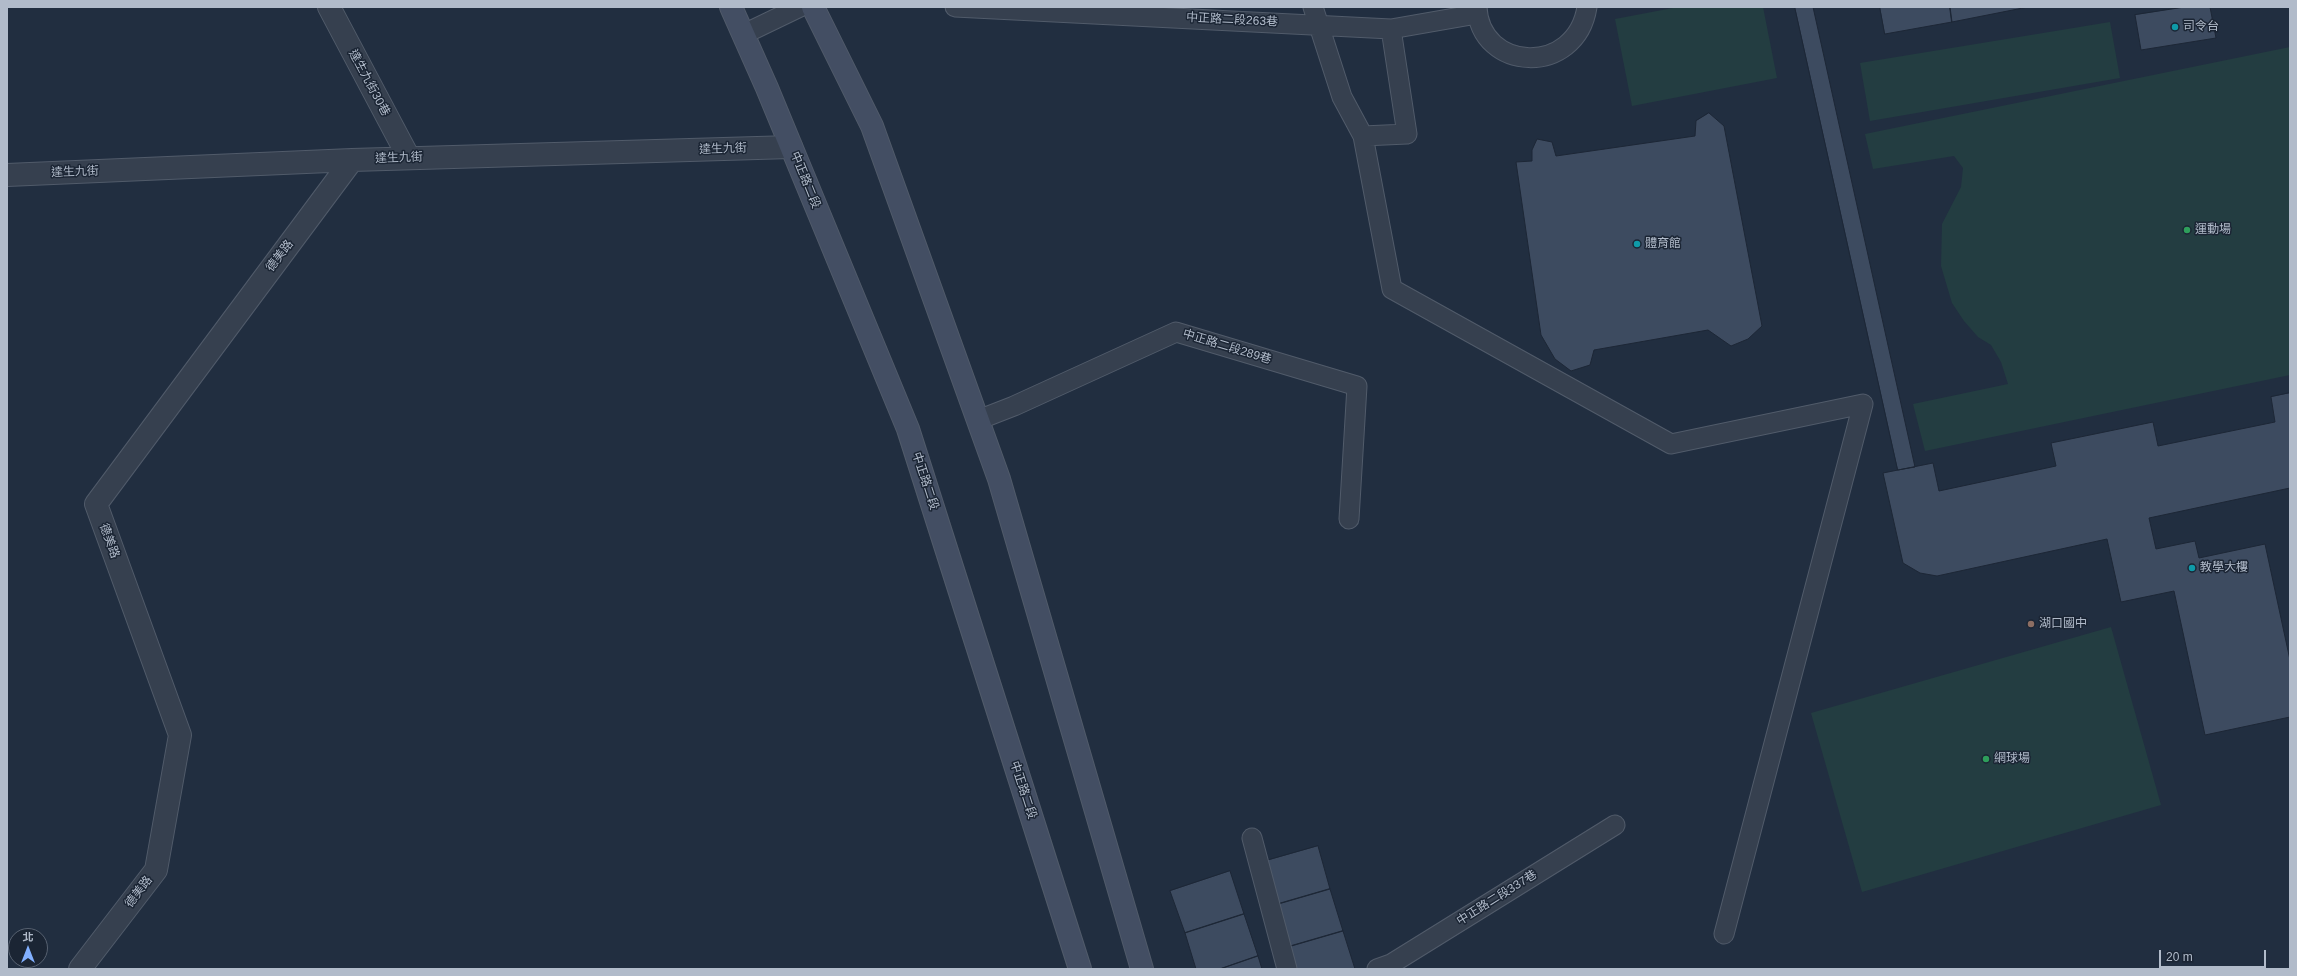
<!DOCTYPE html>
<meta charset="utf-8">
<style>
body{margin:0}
#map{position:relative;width:2297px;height:976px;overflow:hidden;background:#212e40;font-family:Helvetica,"Noto Sans TC",sans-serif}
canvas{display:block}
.frame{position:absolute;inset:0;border:8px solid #b1bbca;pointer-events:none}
.north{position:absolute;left:8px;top:928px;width:40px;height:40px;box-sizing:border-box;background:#1b2534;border:1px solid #576170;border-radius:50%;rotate:0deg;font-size:11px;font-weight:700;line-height:16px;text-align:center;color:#b1bbca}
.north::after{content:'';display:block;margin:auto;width:14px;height:18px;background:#82b0ff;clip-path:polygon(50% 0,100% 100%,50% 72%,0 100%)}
.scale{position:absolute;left:2159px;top:950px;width:107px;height:18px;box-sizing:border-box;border:2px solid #b1bbca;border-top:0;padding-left:5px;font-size:12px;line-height:14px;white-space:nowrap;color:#b1bbca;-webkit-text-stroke:3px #1b2534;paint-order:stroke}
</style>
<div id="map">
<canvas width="2297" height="976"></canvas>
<div class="frame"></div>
<div class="north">北</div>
<div class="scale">20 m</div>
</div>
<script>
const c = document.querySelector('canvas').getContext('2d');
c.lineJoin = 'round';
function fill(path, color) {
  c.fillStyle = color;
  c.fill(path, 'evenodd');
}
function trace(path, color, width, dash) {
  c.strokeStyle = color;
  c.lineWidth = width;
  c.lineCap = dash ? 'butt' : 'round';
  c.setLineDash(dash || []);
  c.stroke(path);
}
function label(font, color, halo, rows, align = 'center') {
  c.font = font + ' Helvetica,"Noto Sans TC",sans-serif';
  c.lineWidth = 3;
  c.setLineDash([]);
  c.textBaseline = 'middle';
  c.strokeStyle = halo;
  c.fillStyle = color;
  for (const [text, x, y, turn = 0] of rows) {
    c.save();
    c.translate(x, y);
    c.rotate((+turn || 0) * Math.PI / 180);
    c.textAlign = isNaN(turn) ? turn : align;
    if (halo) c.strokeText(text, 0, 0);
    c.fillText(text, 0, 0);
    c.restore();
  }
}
fill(new Path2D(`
 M1678 7H1763L1777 78 1632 106 1615 19Z
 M2110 22 2120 78 1870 121 1860 63Z
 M2290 47V375L1925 451 1913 404 2008 384 2001 362 1991 345 1978 337 1964 321 1952 303 1941 266 1942 224 1961 187 1963 168 1954 156 1873 169 1865 134Z
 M2111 627 2161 805 1862 892 1811 713Z`), '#233d41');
const building = new Path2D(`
 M1795 7H1813L1915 467 1898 470Z
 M1880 7H1950L1952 22 1885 34Z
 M1950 7H2028L1952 22Z
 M2185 7H2210L2216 38 2141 50 2135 15Z
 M1709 113 1724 126 1762 326 1748 339 1731 346 1708 330 1594 350 1590 365 1571 371 1555 359 1541 335 1516 162 1532 161V150L1537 139 1552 142 1556 156 1695 136 1696 121Z
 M2290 393V488L2149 518 2156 549 2195 541 2199 558 2265 544 2290 660V717L2205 735 2174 591 2121 602 2107 539 1937 576 1920 573 1903 563 1883 473 1933 463 1939 491 2056 466 2051 443 2153 422 2158 446 2275 422 2271 397Z
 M1318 846 1330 889 1275 905 1262 862Z
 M1230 871 1244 914 1185 933 1170 891Z
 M1330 889 1343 931 1288 947 1275 905Z
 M1244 914 1258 956 1220 969H1196L1185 933Z
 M1343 931 1355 969H1294L1288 947Z
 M1258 956 1262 969H1220Z`);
fill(building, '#3d4b60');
trace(building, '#1d2736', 1);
const service = new Path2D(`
 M955 7 1391 29 1477 14
 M1313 7 1342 97 1363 136
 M1477 7C1480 72 1576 77 1587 7
 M1391 29 1407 134 1363 136 1392 289 1671 444 1863 404 1724 934
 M744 34 800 7
 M978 420 1014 406 1176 332 1357 386 1349 519
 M1252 838 1287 969
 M1377 969 1391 964 1615 825`);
const minor = new Path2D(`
 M329 7 409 158
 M7 175 352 160 791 147
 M80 969 156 870 180 735 96 504 352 160`);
const secondary = new Path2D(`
 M731 7 767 88 908 429 1080 969
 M813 7 872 126 999 479 1142 969`);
trace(service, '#515b6a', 21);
trace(minor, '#515b6a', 24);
trace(secondary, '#515b6a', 24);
trace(service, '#36404f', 19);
trace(minor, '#36404f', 22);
trace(secondary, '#434e63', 22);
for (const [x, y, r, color] of [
 [2175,27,4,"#0f9aa8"],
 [2187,230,4,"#2e9e5b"],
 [1637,244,4,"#0f9aa8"],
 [2192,568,4,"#0f9aa8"],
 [2031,624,4,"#8d6e63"],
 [1986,759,4,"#2e9e5b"]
]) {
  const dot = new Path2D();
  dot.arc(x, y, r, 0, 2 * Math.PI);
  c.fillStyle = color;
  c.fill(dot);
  trace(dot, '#1b2534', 1.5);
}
label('12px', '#b1bbca', '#1b2534', [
 ["中正路二段263巷",1232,20,3],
 ["達生九街30巷",369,83,62],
 ["達生九街",723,149,-2],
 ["達生九街",399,158,-2],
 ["達生九街",75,172,-2],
 ["中正路二段",805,180,68],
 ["德美路",280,256,-53],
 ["中正路二段289巷",1227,347,17],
 ["中正路二段",925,481,72],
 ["德美路",109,541,70],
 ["中正路二段",1023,790,72],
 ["德美路",139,892,-53],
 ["中正路二段337巷",1497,898,-32]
]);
label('12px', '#b1bbca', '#1b2534', [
 ["司令台",2183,27],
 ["運動場",2195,230],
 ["體育館",1645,244],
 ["教學大樓",2200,568],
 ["湖口國中",2039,624],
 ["網球場",1994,759]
], 'left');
</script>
